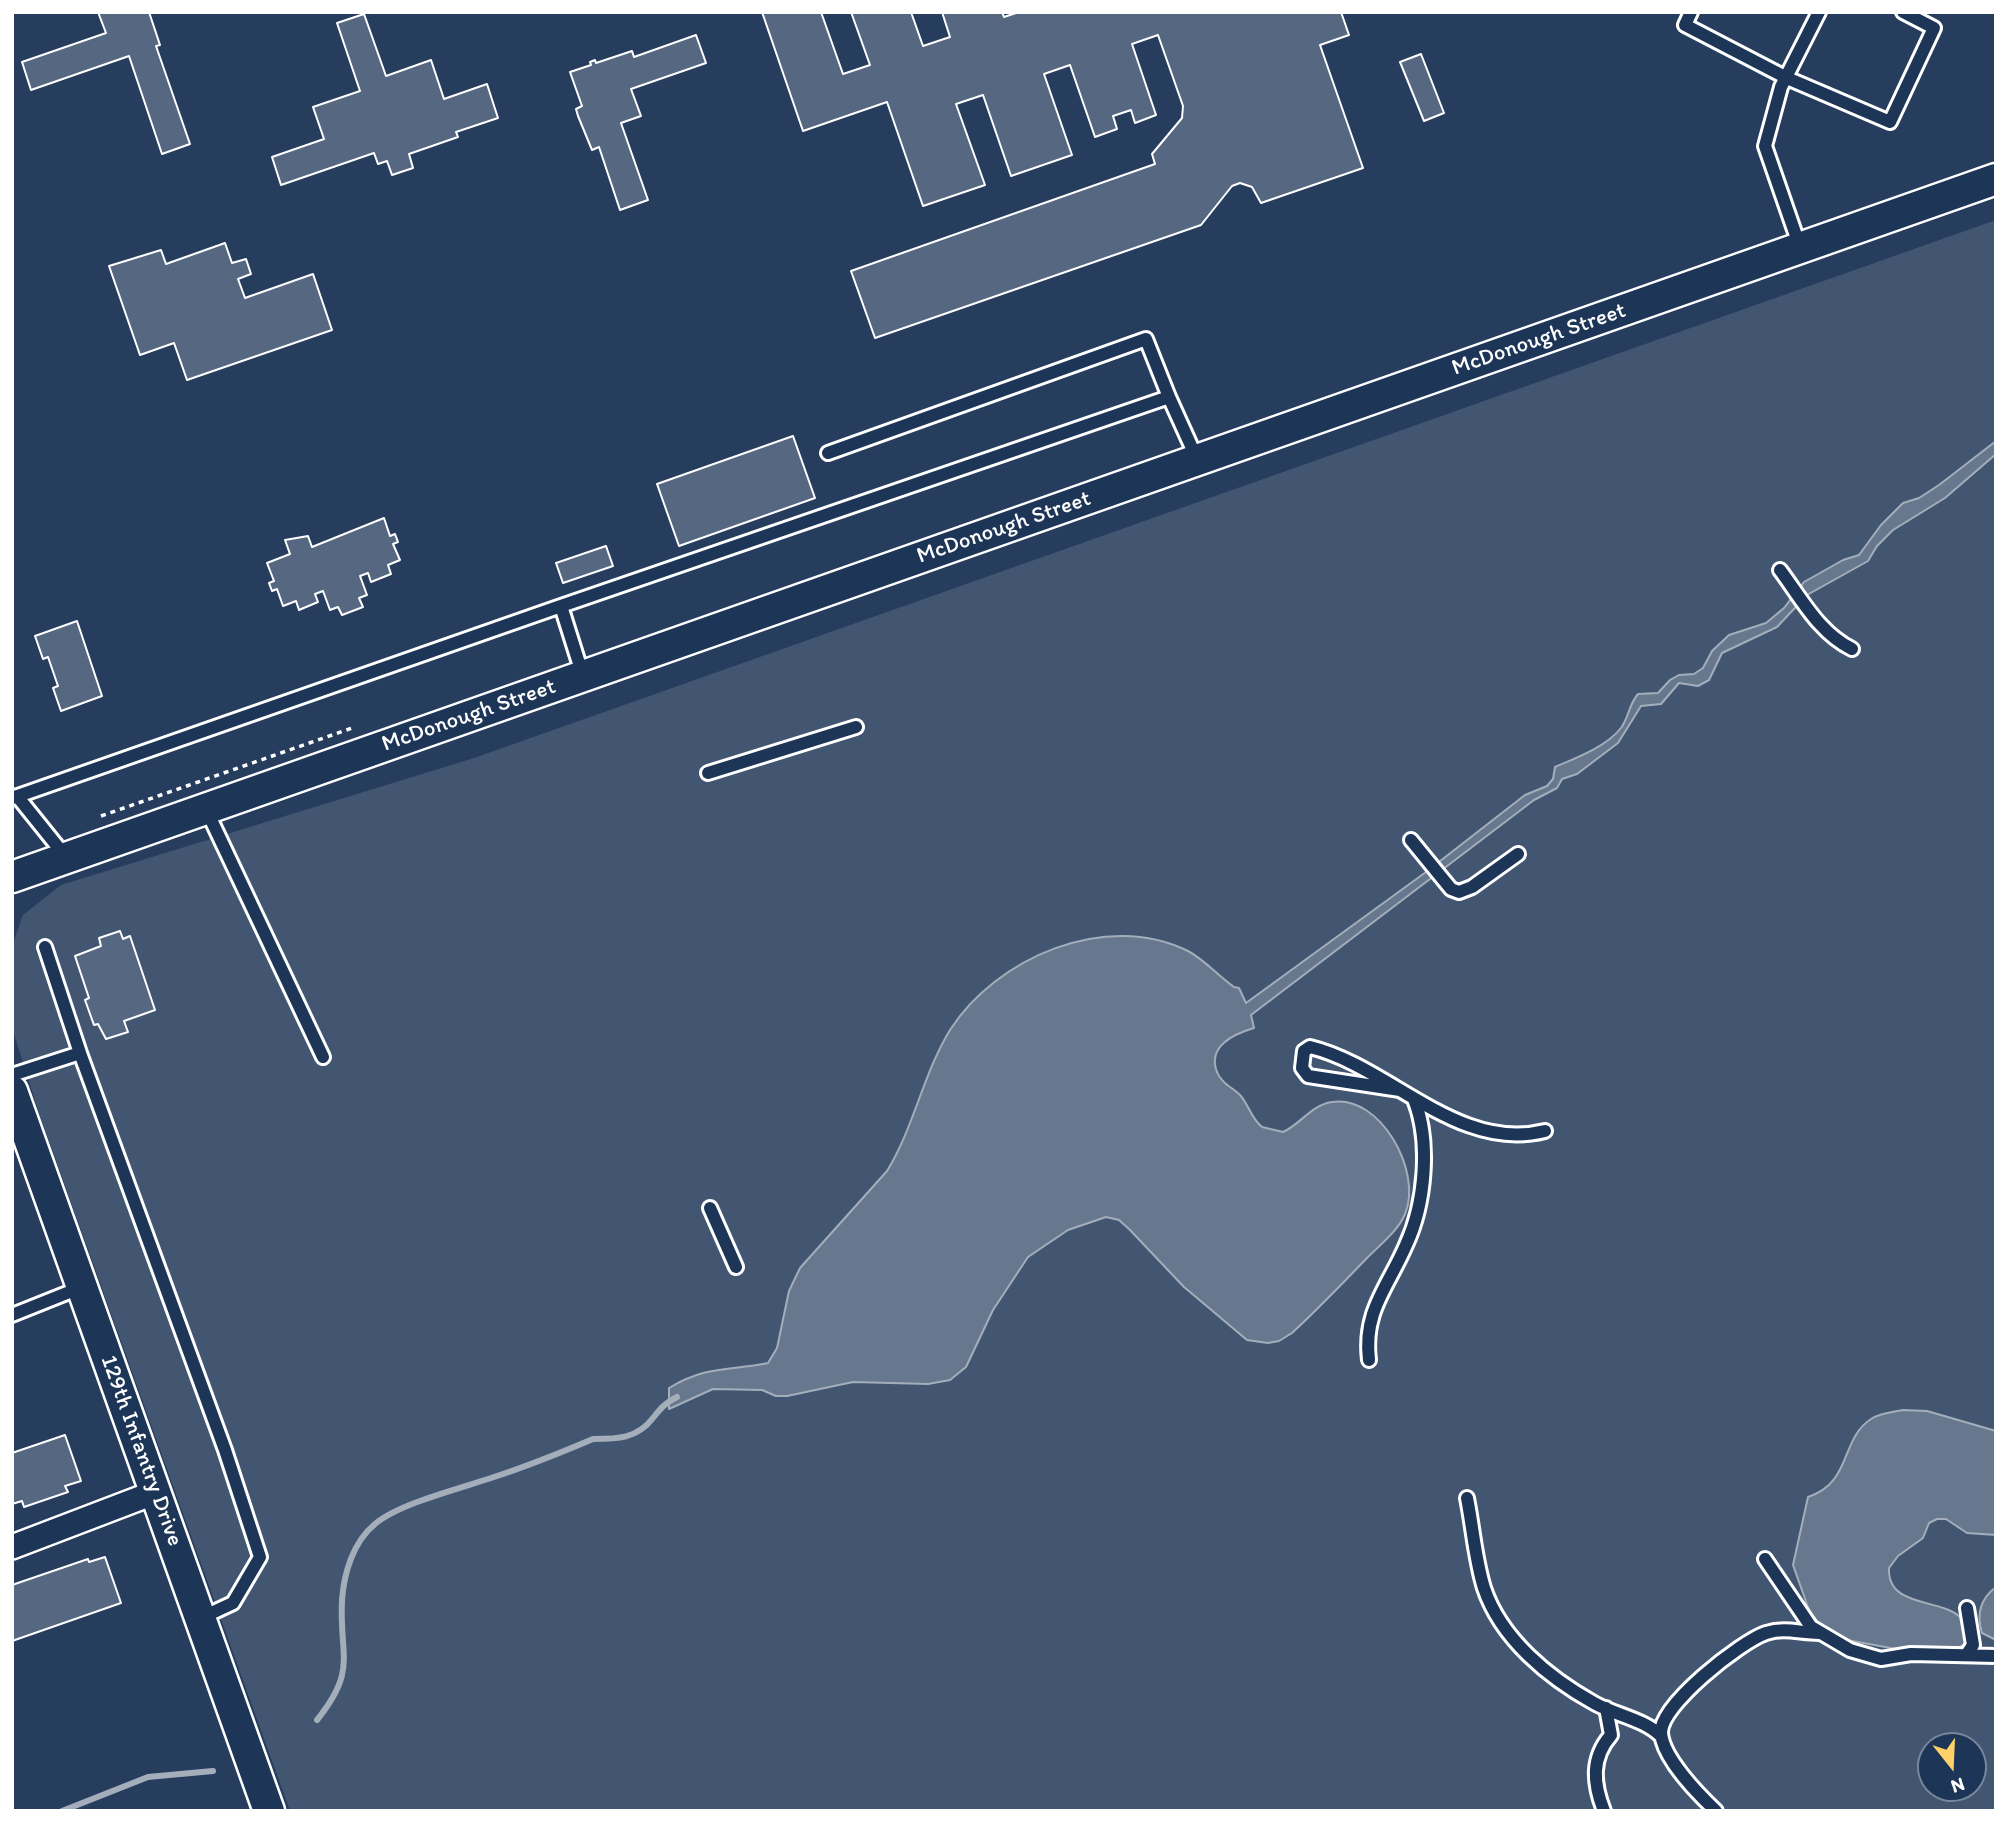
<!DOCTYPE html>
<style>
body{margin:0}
#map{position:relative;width:2008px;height:1823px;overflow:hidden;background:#263d5e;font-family:Itim,sans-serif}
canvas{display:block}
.frame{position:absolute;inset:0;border:14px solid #fff;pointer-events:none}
.north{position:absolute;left:1917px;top:1732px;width:70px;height:70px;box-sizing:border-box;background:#1d3557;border:2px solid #77869a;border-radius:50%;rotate:162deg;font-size:19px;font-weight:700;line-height:28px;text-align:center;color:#fff}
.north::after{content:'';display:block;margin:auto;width:24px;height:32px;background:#ffd166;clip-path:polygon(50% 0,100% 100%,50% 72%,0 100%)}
</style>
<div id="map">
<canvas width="2008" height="1823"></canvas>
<div class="frame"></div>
<div class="north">N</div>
</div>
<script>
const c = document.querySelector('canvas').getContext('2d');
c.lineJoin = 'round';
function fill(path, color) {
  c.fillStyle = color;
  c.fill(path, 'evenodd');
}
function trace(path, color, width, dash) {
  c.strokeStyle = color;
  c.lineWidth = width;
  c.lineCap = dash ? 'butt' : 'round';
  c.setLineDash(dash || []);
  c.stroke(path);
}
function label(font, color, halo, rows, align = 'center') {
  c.font = font + ' Itim,sans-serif';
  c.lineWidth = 6;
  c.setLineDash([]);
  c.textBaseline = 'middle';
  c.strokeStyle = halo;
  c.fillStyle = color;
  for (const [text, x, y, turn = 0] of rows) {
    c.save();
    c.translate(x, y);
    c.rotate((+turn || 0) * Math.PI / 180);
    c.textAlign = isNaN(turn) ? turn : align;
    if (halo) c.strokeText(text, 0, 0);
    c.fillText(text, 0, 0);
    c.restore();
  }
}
fill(new Path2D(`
 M1996 220V1811H290L40 1116 12 1028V946L23 915 61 885 474 758ZM1931 1746H1973V1788H1931Z`), '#425672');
const water = new Path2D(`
 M1996 441V454L1945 498 1893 530 1877 546 1868 561 1807 595 1777 627 1722 653 1709 680 1698 686 1679 683 1661 704 1641 706 1618 743 1577 774 1562 779 1557 788 1534 800 1251 1015 1254 1028C1234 1034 1207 1046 1217 1072 1221 1083 1233 1088 1240 1095 1249 1105 1251 1118 1262 1127L1283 1132C1301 1124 1311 1105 1332 1102 1380 1094 1423 1172 1405 1214 1398 1231 1380 1245 1367 1258 1342 1284 1318 1309 1292 1333L1279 1341 1268 1343 1247 1340 1184 1287 1130 1230 1119 1220 1106 1217 1068 1230 1028 1257 993 1310 966 1367 950 1380 928 1384 853 1382 787 1396H776L762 1390 713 1389 669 1409V1388C707 1365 729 1371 768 1363L777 1348 789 1291 800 1268 887 1171C914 1127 923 1074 950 1030 996 958 1106 910 1188 951 1205 960 1218 976 1234 987L1239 988 1246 1003 1426 872 1525 795 1547 786 1553 779 1555 767C1576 758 1606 747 1621 728 1629 717 1629 704 1638 694L1658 693 1670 680 1679 675 1694 674 1703 668 1712 651 1729 635 1766 623 1784 608 1804 582 1843 560 1859 555 1881 525 1903 503 1919 498 1939 485Z
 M1903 1410 1927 1411 1996 1431V1535L1967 1533 1946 1519H1937L1929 1523 1923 1538 1898 1556 1889 1568C1887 1608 1940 1598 1960 1617L1966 1643 1956 1649H1896L1847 1640 1834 1636 1820 1625 1809 1610 1793 1565 1808 1497C1852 1483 1840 1439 1871 1419 1880 1413 1892 1412 1903 1410Z
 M1996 1587V1640L1982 1633C1976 1614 1980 1599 1996 1587Z`);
fill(water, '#67788e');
trace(water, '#a4aebb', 2);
trace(new Path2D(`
 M317 1720C358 1669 339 1657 342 1600 344 1573 353 1542 375 1524 400 1503 462 1488 494 1477 528 1466 560 1453 593 1439 617 1439 637 1439 653 1418 661 1408 665 1403 677 1397
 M62 1811 148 1777 213 1771`), '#a4aebb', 6);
const building = new Path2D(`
 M98 12H149L160 45 156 46 190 144 162 154 129 56 31 90 22 62 106 33Z
 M762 12H821L843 74 870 65 851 12H911L923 46 950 37 942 12H1002L1004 17 1019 12H1341L1349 35 1320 45 1363 168 1261 203 1252 187 1240 183 1232 186 1201 225 875 338 851 271 1155 164 1152 154 1182 118 1183 106 1158 35 1132 44 1156 115 1135 123 1131 110 1113 116 1117 129 1095 137 1070 65 1044 74 1072 155 1011 176 983 95 956 104 985 185 923 206 887 102 803 131Z
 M364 14 386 76 431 60 444 99 487 84 498 118 456 132 458 137 409 154 413 168 392 175 387 161 378 164 374 153 281 185 272 157 324 139 313 107 360 91 337 23Z
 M696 35 706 63 631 89 641 116 621 123 648 200 620 210 599 147 592 150 578 116 576 109 582 106 570 72 591 65 590 62 595 60 596 63 632 51 634 57Z
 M1421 54 1444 113 1424 121 1400 62Z
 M225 243 232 263 246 259 251 274 238 279 245 298 313 274 332 330 187 380 174 343 140 355 109 266 161 250 166 264Z
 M793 436 815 498 679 546 657 484Z
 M384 518 390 536 395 534 398 542 393 544 400 560 388 565 391 574 371 582 368 573 360 576 367 595 359 598 363 607 342 615 338 607 330 610 323 591 315 594 318 602 299 610 296 601 283 606 277 589 272 591 269 583 274 581 267 563 290 554 285 540 308 536 312 547Z
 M606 546 613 566 563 583 556 563Z
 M77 621 102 696 61 711 53 688 58 686 48 657 43 659 35 636Z
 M120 931 123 939 130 936 155 1010 124 1021 128 1032 106 1039 98 1024 94 1025 85 1000 89 998 75 956 101 946 99 938Z
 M65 1435 81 1481 65 1486 68 1492 24 1507 22 1501 12 1504V1453Z
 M105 1557 121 1603 12 1641V1585L88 1559 89 1562Z`);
fill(building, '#556781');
trace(building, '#fff', 2);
const service = new Path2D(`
 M1691 12 1685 25 1787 78 1890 122 1934 28 1903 12
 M1800 247 1765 146 1781 87 1819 12
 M828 453 1146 339 1169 397
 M1780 570C1801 598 1819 633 1852 649
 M583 676 561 606 1169 397 1197 459
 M708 773 856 727
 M17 796 66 857
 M12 798 561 606
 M206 809 323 1057
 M1411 840 1451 889 1459 892 1472 887 1518 854
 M80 1053 225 1450 260 1557 233 1603 201 1618
 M12 1075 80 1053 45 947
 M1400 1090 1308 1076 1302 1068 1304 1051 1310 1047C1389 1066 1458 1153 1545 1131
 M710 1208 736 1267
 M12 1315 82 1287
 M1369 1360C1363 1311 1388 1287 1406 1245 1425 1204 1431 1142 1414 1099
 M1467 1498C1473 1528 1475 1559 1484 1588 1501 1639 1549 1678 1594 1703 1615 1715 1644 1719 1661 1736
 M1765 1559 1811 1627 1850 1650 1881 1659 1911 1654 1996 1656
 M1967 1608 1973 1645 1967 1654
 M1604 1811C1593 1783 1591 1758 1611 1735L1606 1708
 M1716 1811C1698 1794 1663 1758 1661 1733 1660 1705 1740 1642 1766 1633 1785 1627 1800 1633 1819 1633`);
const minor = new Path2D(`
 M12 1547 156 1492`);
const tertiary = new Path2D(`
 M12 877 1996 179
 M12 1091 269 1811`);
trace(service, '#fff', 18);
trace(minor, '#fff', 28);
trace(tertiary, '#fff', 35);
trace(new Path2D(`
 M101 816 355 727`), '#fff', 3.5, [5, 5]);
trace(service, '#1d3557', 12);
trace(minor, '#1d3557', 23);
trace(tertiary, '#1d3557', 30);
label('23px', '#fff', '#1d3557', [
 ["McDonough Street",1539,340,-19],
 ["McDonough Street",1004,528,-19],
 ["McDonough Street",469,716,-19],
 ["129th Infantry Drive",141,1451,70]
]);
</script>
